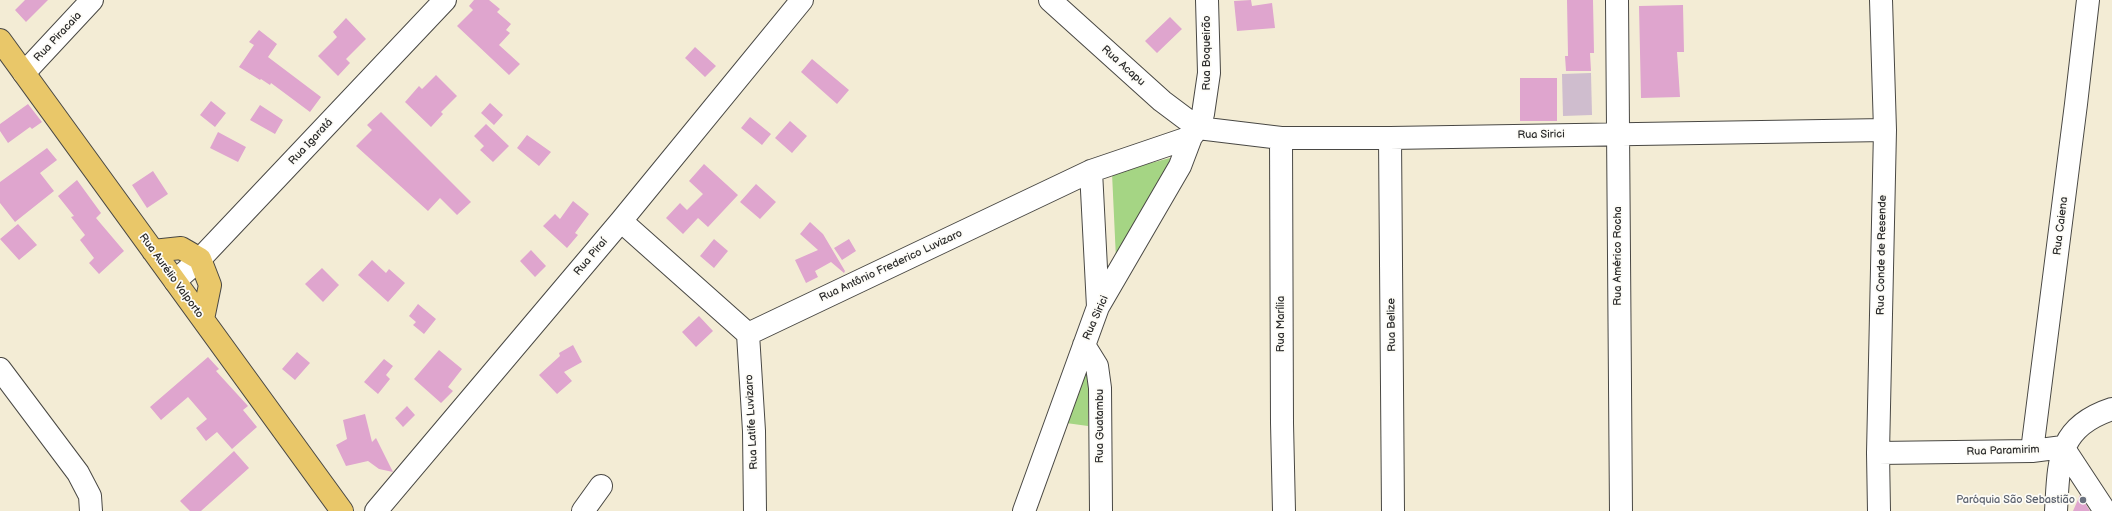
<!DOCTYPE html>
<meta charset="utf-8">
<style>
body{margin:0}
canvas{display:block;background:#f3ecd5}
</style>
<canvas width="2112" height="511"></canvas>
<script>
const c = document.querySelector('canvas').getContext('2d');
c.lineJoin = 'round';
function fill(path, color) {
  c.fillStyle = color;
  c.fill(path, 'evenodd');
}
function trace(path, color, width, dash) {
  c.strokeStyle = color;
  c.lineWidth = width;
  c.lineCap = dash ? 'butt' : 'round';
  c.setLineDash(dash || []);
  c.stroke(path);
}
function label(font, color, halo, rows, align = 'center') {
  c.font = font + ' "Balsamiq Sans",sans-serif';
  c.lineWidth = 3.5;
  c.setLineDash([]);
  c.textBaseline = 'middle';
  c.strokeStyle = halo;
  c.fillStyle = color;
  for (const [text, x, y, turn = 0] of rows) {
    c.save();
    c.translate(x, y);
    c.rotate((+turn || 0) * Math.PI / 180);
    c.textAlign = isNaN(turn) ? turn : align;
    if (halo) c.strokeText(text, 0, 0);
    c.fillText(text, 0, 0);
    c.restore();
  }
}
fill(new Path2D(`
 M1591 73 1592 115 1563 116 1562 74Z`), '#cfbdce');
fill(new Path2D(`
 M1178 156 1116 259 1112 173Z
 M1089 365 1088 426 1066 423Z`), '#a5d584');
fill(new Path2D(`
 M25 0H48L26 22 15 10Z
 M474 0H489L500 9 497 12 511 24 506 30 510 33 499 45 520 64 509 75 457 26 473 10 469 6Z
 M1251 0 1252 6 1272 3 1275 28 1237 31 1234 1Z
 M1567 0H1593L1594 53H1590L1591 71H1566L1565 56H1568Z
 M1683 5 1684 52H1677L1680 97 1641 98 1639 6Z
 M1170 17 1182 29 1157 53 1145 41Z
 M346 18 366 39 346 59 350 63 338 76 318 56 337 37 333 32Z
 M259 30 277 44 268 57 321 97 310 112 271 83 270 85 261 79 260 80 239 67 254 45 249 42Z
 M695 47 716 66 705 77 685 58Z
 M812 59 849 90 837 104 801 72Z
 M436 75 457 96 441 112 443 114 431 127 405 102 419 86 422 89Z
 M1520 78H1557V121H1520Z
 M211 101 226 113 215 127 200 115Z
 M490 103 503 115 494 125 481 113Z
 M28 104 42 122 32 129 30 127 8 143 0 131V124Z
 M260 105 283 120 275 134 250 120Z
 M381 112 471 202 457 215 440 198 428 211 356 146 372 130 367 125Z
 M750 117 771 134 762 145 741 128Z
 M790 121 807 136 792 153 775 138Z
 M486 124 509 146 493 162 480 150 484 146 474 136Z
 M218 132 246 147 238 162 210 148Z
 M527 135 551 152 539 166 517 148Z
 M47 148 57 160 40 173 54 191 15 222 0 203V182Z
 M704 164 738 195 708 227 698 218 683 234 666 218 680 203 687 210 703 194 689 181Z
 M153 171 168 194 147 208 132 185Z
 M77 180 101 213 96 218 124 251 99 274 89 263 94 258 80 240 85 235 71 217 74 216 58 196Z
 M756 184 776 202 760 219 740 202Z
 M573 201 589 214 575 233 578 235 567 248 543 226 555 214 560 219Z
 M810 222 823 234 845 271 844 273 831 262 815 271 818 277 806 283 795 260 818 250 800 234Z
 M18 224 37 245 19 260 0 239Z
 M714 239 728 251 714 268 700 256Z
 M849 239 856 251 842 260 834 248Z
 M531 250 546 266 535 277 520 261Z
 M372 260 386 273 389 269 405 283 388 302 358 275Z
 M322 268 339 285 323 302 305 284Z
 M418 304 436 319 424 334 413 325 416 322 409 316Z
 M699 316 713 331 696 347 682 332Z
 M573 345 582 362 564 372 572 381 557 394 539 375 560 356 559 353Z
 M439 350 462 369 448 387 453 391 441 403 414 379Z
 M297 352 310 363 295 380 282 369Z
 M208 357 219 369 216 371 248 406 243 410 257 427 232 449 217 432 206 441 196 428 207 419 188 397 161 420 150 407Z
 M384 359 393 366 386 375 390 379 378 394 364 382Z
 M407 406 415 415 403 427 395 418Z
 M365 414 372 442 376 438 393 472 379 469 368 461 346 466 336 445 347 439 343 420Z
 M234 451 249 468 201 511H190L180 501Z
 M2080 495 2090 511H2073Z`), '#dfa5ce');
const minor = new Path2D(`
 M1050 0 1162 101 1198 128
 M1617 0 1621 511
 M24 73 92 0
 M1198 128 1281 138H1390L1885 130
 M1281 138 1282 423 1284 511
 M1390 138 1393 511
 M1091 171 1098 307
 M621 221 748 334
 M175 281 200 259 445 0
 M748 334 1091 171 1191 137
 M748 334 754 431 755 511
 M1084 345 1097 366 1100 388 1101 511
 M0 369 78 473 90 496 91 511
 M2063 447 2105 511
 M2032 451 2076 104 2088 0
 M1878 453 2032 451 2063 447
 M376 511 621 221 802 0
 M583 511 601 486
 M1024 511 1098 307 1180 166 1191 137 1198 128 1203 114 1209 73 1207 0
 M1879 511 1878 453 1885 130 1881 0
 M2056 511C2059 461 2057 427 2112 409`);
const major = new Path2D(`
 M0 40 342 511
 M153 251 181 248 200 259 210 285 203 319`);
trace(minor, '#494844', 24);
trace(major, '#494844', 24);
trace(minor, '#fff', 22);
trace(major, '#e9c769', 22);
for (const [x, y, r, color] of [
 [2083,500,4,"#6b7280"]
]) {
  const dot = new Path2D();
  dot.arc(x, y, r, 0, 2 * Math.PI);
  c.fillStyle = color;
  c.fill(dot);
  trace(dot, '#fdfcf7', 1.5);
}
label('11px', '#2b2b2b', '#fdfcf7', [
 ["Rua Piracaia",58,37,-47],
 ["Rua Boqueirão",1207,53,-90],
 ["Rua Acapu",1123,66,42],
 ["Rua Sirici",1541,135,-1],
 ["Rua Igaratá",311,142,-47],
 ["Rua Caiena",2061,226,-83],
 ["Rua Conde de Resende",1882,255,-89],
 ["Rua Américo Rocha",1618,256,-90],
 ["Rua Piraí",591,257,-50],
 ["Rua Antônio Frederico Luvizaro",891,266,-25],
 ["Rua Aurélio Valporto",171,276,54],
 ["Rua Sirici",1096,318,-66],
 ["Rua Marília",1281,324,-90],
 ["Rua Belize",1392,325,-91],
 ["Rua Latife Luvizaro",752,422,-93],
 ["Rua Guatambu",1100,426,-90],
 ["Rua Paramirim",2003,451,-2]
]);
label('11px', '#5b616d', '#fdfcf7', [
 ["Paróquia São Sebastião",2075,500]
], 'right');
</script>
